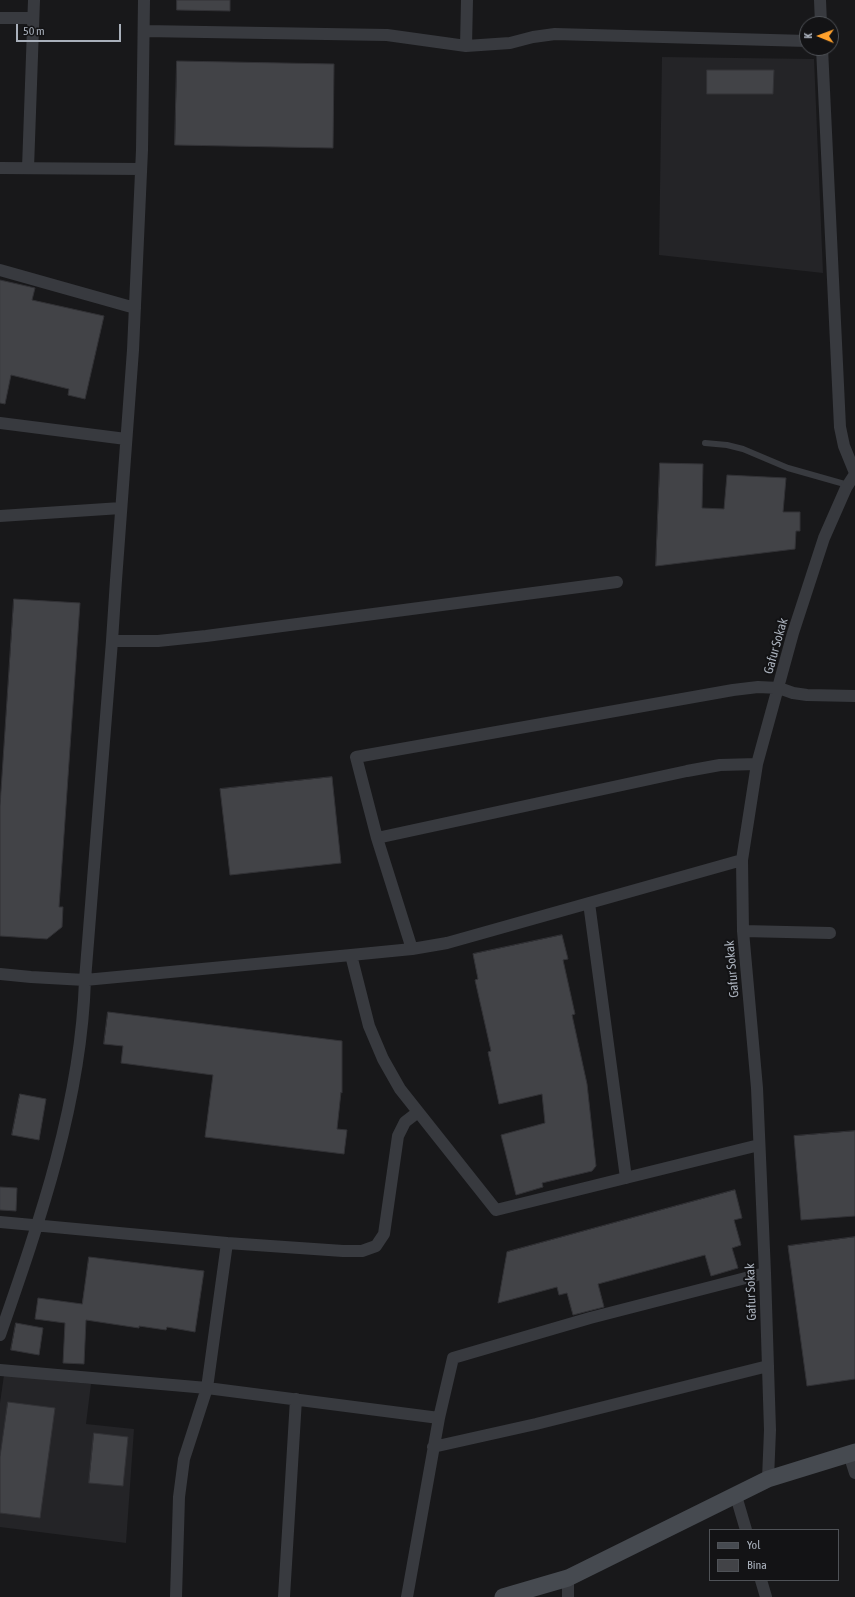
<!DOCTYPE html>
<style>
body{margin:0}
#map{position:relative;width:855px;height:1597px;overflow:hidden;background:#18181a;font-family:"Asap Condensed",sans-serif}
canvas{display:block}
.legend{position:absolute;left:709px;top:1529px;width:130px;height:52px;box-sizing:border-box;background:#131315;border:1px solid #4f5257;margin:0;padding:5px 7px;list-style:none;font-size:12px;color:#a9b0bb}
.legend li{display:flex;align-items:center;gap:8px;height:20px}
.legend b{width:20px;border:1px solid #4f5257}
.north{position:absolute;left:799px;top:16px;width:40px;height:40px;box-sizing:border-box;background:#131315;border:1px solid #4f5257;border-radius:50%;rotate:271deg;font-size:11px;font-weight:700;line-height:16px;text-align:center;color:#a9b0bb}
.north::after{content:'';display:block;margin:auto;width:14px;height:18px;background:#fea02c;clip-path:polygon(50% 0,100% 100%,50% 72%,0 100%)}
.scale{position:absolute;left:16px;top:24px;width:105px;height:18px;box-sizing:border-box;border:2px solid #a9b0bb;border-top:0;padding-left:5px;font-size:12px;line-height:14px;white-space:nowrap;color:#a9b0bb;-webkit-text-stroke:3px #131315;paint-order:stroke}
</style>
<div id="map">
<canvas width="855" height="1597"></canvas>
<ul class="legend">
<li><b style="height:5px;background:#464a50"></b>Yol</li>
<li><b style="height:11px;background:#424347"></b>Bina</li>
</ul>
<div class="north">K</div>
<div class="scale">50 m</div>
</div>
<script>
const c = document.querySelector('canvas').getContext('2d');
c.lineJoin = 'round';
function fill(path, color) {
  c.fillStyle = color;
  c.fill(path, 'evenodd');
}
function trace(path, color, width, dash) {
  c.strokeStyle = color;
  c.lineWidth = width;
  c.lineCap = dash ? 'butt' : 'round';
  c.setLineDash(dash || []);
  c.stroke(path);
}
function label(font, color, halo, rows, align = 'center') {
  c.font = font + ' "Asap Condensed",sans-serif';
  c.lineWidth = 4;
  c.setLineDash([]);
  c.textBaseline = 'middle';
  c.strokeStyle = halo;
  c.fillStyle = color;
  for (const [text, x, y, turn = 0] of rows) {
    c.save();
    c.translate(x, y);
    c.rotate((+turn || 0) * Math.PI / 180);
    c.textAlign = isNaN(turn) ? turn : align;
    if (halo) c.strokeText(text, 0, 0);
    c.fillText(text, 0, 0);
    c.restore();
  }
}
fill(new Path2D(`
 M662 57 814 59 823 273 659 255Z
 M4 1375 91 1384 86 1424 134 1429 126 1543 0 1527V1403Z`), '#242427');
const building = new Path2D(`
 M177 0H230V11L177 10Z
 M177 61 334 64 333 148 175 145Z
 M707 70H774L773 94H707Z
 M0 280 35 288 32 300 104 316 85 399 68 395 69 389 11 375 5 404 0 403Z
 M660 463 703 464 702 508 724 509 727 475 786 478 783 512H800V531H796L795 549 656 566Z
 M14 599 80 603 59 907H63L62 927 47 939 0 936V806Z
 M332 777 341 863 230 875 220 789Z
 M562 935 568 959 563 960 575 1014 572 1015 587 1084 596 1166 592 1171 542 1183 543 1187 516 1195 501 1135 545 1123 542 1094 499 1104 488 1052 491 1051 475 980 478 979 473 954Z
 M108 1012 342 1041V1093L341 1092 337 1129 347 1130 344 1154 205 1137 213 1075 121 1063 123 1046 104 1044Z
 M20 1094 46 1099 39 1140 12 1135Z
 M855 1131V1216L801 1220 794 1136Z
 M0 1187 17 1188 16 1211 0 1210Z
 M735 1190 742 1218 734 1220 741 1245 732 1248 738 1268 711 1276 705 1255 598 1284 604 1307 573 1315 567 1293 559 1295 557 1287 498 1303 507 1252Z
 M855 1237V1379L807 1386 788 1246Z
 M89 1257 204 1271 195 1332 167 1327 166 1330 139 1326V1328L86 1320 84 1364 63 1363 65 1323 35 1319 38 1298 82 1304Z
 M16 1323 43 1328 39 1355 11 1350Z
 M8 1402 55 1408 40 1518 0 1513V1457Z
 M94 1433 128 1437 123 1486 89 1483Z`);
fill(building, '#424347');
trace(building, '#323236', 1);
trace(new Path2D(`
 M705 443 727 445 743 449 788 468 848 485`), '#383a3f', 6);
trace(new Path2D(`
 M144 0 142 150 133 350 116 580 112 641 85 980 351 955 412 949 447 943 742 860
 M820 0 821 24
 M0 18H33
 M144 31 387 35 466 46 510 43 533 37 555 34 807 41
 M466 46 467 0
 M822 48 840 427 844 446 855 473
 M0 168 141 169
 M28 168 34 0
 M0 270 135 308
 M0 423 126 439
 M0 516 121 508
 M112 641H158L206 636 617 582
 M377 838 687 771 720 765 757 764
 M589 903 626 1178
 M743 931 830 933
 M412 949 377 838 356 757 733 690 758 687 779 688 793 693 807 695 855 696
 M351 955 369 1026 383 1059 400 1089 496 1210 759 1145
 M0 974 31 977 85 980C81 1103 40 1220 0 1335
 M0 1222 227 1243 207 1388 184 1459 179 1497 176 1597
 M227 1243 343 1251H362L376 1246 384 1234 398 1136 405 1122 418 1112
 M0 1370 207 1388 439 1418
 M433 1447 536 1424 768 1366
 M849 1454 855 1473
 M768 1479 770 1430 765 1273 757 1088 743 931 742 860 757 764 793 633 824 538 846 488 855 474
 M736 1496 746 1530
 M761 1580 766 1597
 M284 1597 296 1399
 M407 1597 439 1418 453 1358 590 1318 765 1273
 M568 1597V1578`), '#383a3f', 12);
trace(new Path2D(`
 M503 1597 568 1578 768 1479 855 1452`), '#464a50', 17);
label('13px', '#a9b0bb', '#131315', [
 ["Gafur Sokak",776,646,-74],
 ["Gafur Sokak",732,969,-95],
 ["Gafur Sokak",751,1292,-92]
]);
</script>
